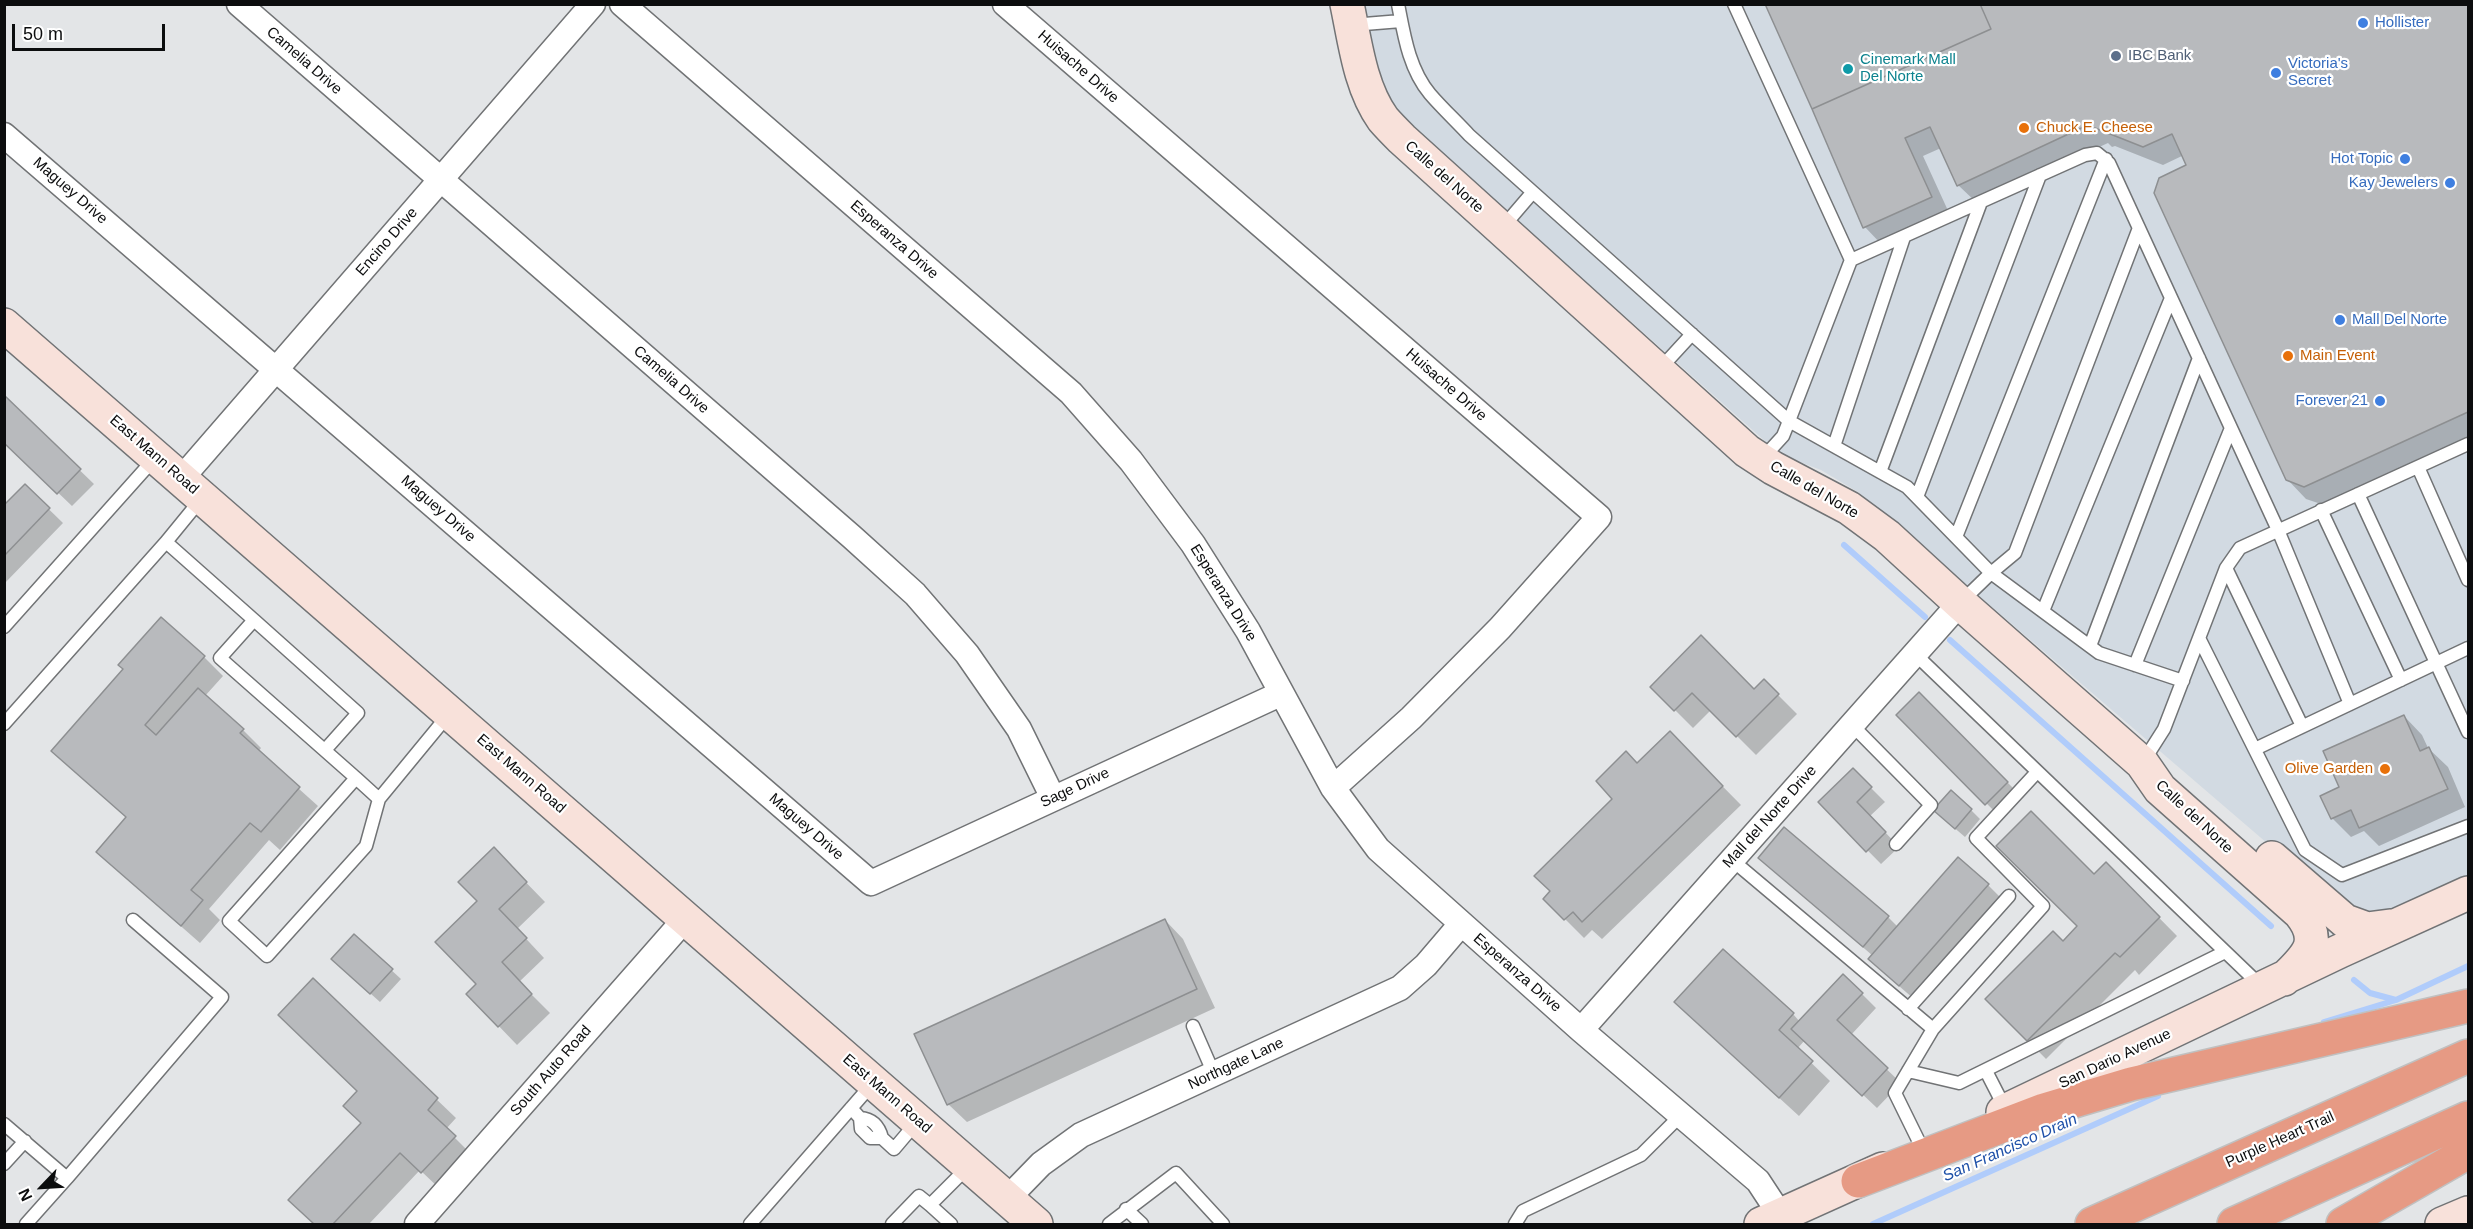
<!DOCTYPE html>
<style>
body{margin:0}
#map{position:relative;width:2473px;height:1229px;overflow:hidden;background:#e3e5e7;font-family:Arial,sans-serif}
canvas{display:block}
.frame{position:absolute;inset:0;border:6px solid #0c0d0e;pointer-events:none}
.north{position:absolute;left:12px;top:1157px;width:60px;height:60px;-webkit-text-stroke:4px #fff;paint-order:stroke;rotate:245deg;font-size:16px;font-weight:700;line-height:24px;text-align:center;color:#0c0d0e}
.north::after{content:'';display:block;margin:auto;width:21px;height:27px;background:#0c0d0e;clip-path:polygon(50% 0,100% 100%,50% 72%,0 100%)}
.scale{position:absolute;left:12px;top:24px;width:153px;height:27px;box-sizing:border-box;border:3px solid #0c0d0e;border-top:0;padding-left:8px;font-size:18px;line-height:21px;white-space:nowrap;color:#0c0d0e;-webkit-text-stroke:4px #fff;paint-order:stroke}
</style>
<div id="map">
<canvas width="2473" height="1229"></canvas>
<div class="frame"></div>
<div class="north">N</div>
<div class="scale">50 m</div>
</div>
<script>
const c = document.querySelector('canvas').getContext('2d');
c.lineJoin = 'round';
function fill(path, color) {
  c.fillStyle = color;
  c.fill(path, 'evenodd');
}
function trace(path, color, width, dash) {
  c.strokeStyle = color;
  c.lineWidth = width;
  c.lineCap = dash ? 'butt' : 'round';
  c.setLineDash(dash || []);
  c.stroke(path);
}
function label(font, color, halo, rows, align = 'center') {
  c.font = font + ' Arial,sans-serif';
  c.lineWidth = 4.5;
  c.setLineDash([]);
  c.textBaseline = 'middle';
  c.strokeStyle = halo;
  c.fillStyle = color;
  for (const [text, x, y, turn = 0] of rows) {
    c.save();
    c.translate(x, y);
    c.rotate((+turn || 0) * Math.PI / 180);
    c.textAlign = isNaN(turn) ? turn : align;
    if (halo) c.strokeText(text, 0, 0);
    c.fillText(text, 0, 0);
    c.restore();
  }
}
fill(new Path2D(`
 M1364 5H2468V880L2373 924 2359 922 1858 492 1821 470 1784 456 1766 442 1414 128 1401 114 1386 92 1381 78Z`), '#d2dae2');
fill(new Path2D(`
 M1766 4H2468V439L2324 505 2306 499 2287 479 2184 155 2163 165 2115 146 2112 147 2108 143 1977 203 1958 185 1941 148 1923 156 1950 215 1883 246 1865 227Z
 M4 397 94 484 72 506 4 441Z
 M25 486 63 523 4 584V507Z
 M204 657 223 676 205 696 243 730 261 748 258 752 318 806 280 850 269 840 209 909 220 920 200 943 117 870 127 818 53 751Z
 M1764 681 1797 714 1756 755 1711 710 1693 728 1652 687 1754 691Z
 M1919 694 2021 796 2000 817 1899 715Z
 M2404 716 2422 735 2428 748 2448 767 2465 807 2379 846 2364 831 2351 837 2332 818 2341 788Z
 M1670 733 1741 805 1602 939 1592 930 1584 938 1545 899 1614 799Z
 M1853 770 1885 802 1870 816 1899 847 1881 864 1820 802Z
 M1971 810 1980 819 1965 837 1944 819Z
 M1760 858 1888 917 1898 927 1988 885 2002 899 1914 999 1884 973 1873 956Z
 M2106 864 2177 936 2139 975 2135 970 2046 1059 1987 999 2063 943 2079 926 2094 876Z
 M512 868 545 902 517 929 544 958 519 982 550 1013 517 1045 468 994 478 984 437 942Z
 M1165 920 1183 939 1215 1008 967 1122 948 1104Z
 M354 936 401 979 380 1002 342 968Z
 M313 981 456 1118 446 1129 473 1156 441 1190 420 1170 369 1224H315L290 1200 363 1123 359 1092Z
 M1862 994 1876 1008 1851 1035 1901 1083 1877 1108 1805 1040 1797 1049 1830 1081 1799 1116 1695 1021 1793 1014 1800 1022Z`), '#0003');
trace(new Path2D(`
 M1844 545 1925 617
 M1950 640 2271 926
 M2354 980 2370 993 2396 1000
 M2324 1022 2396 1000 2468 966
 M1873 1224 2158 1096`), '#b0ccfb', 6);
const building = new Path2D(`
 M1765 4H1980L1991 29 1812 109Z
 M1980 4H2468V412L2304 487 2286 480 2154 193 2159 178 2186 165 2172 134 2143 147 2095 128 2093 129 2090 124 1957 186 1930 127 1905 138 1932 197 1863 228 1812 109 1991 29Z
 M4 395 81 469 57 494 4 443Z
 M25 484 50 508 4 556V505Z
 M161 617 205 656 145 725 156 735 198 688 244 729 240 733 300 787 261 832 250 823 191 890 203 900 181 926 96 852 126 817 51 751 123 669 118 665Z
 M1701 635 1754 689 1764 679 1779 694 1736 737 1692 693 1674 711 1650 687Z
 M1919 692 2008 782 1985 805 1896 715Z
 M2404 715 2420 751 2429 747 2448 789 2359 828 2351 810 2331 819 2320 796 2339 787 2323 751Z
 M1670 731 1723 786 1582 922 1573 912 1564 920 1543 899 1550 891 1534 876 1612 799 1596 781 1626 751 1637 763Z
 M1853 768 1872 787 1857 802 1886 832 1866 852 1818 802Z
 M1951 790 1972 809 1955 829 1933 810Z
 M2031 811 2094 874 2106 862 2160 917 2120 957 2115 953 2027 1041 1985 999 2053 931 2063 941 2077 926 1996 846Z
 M1784 827 1889 916 1863 947 1758 858Z
 M494 847 527 882 499 909 527 938 502 962 532 994 498 1027 466 994 476 984 435 942 477 901 458 882Z
 M1958 857 1989 884 1899 986 1868 959Z
 M1165 919 1197 989 947 1105 914 1034Z
 M354 934 393 969 370 994 331 959Z
 M1723 949 1794 1013 1779 1030 1813 1061 1779 1098 1674 1002Z
 M1843 974 1863 993 1837 1020 1888 1068 1862 1096 1791 1029Z
 M313 978 438 1098 428 1110 456 1136 421 1173 400 1153 333 1224H314L288 1200 361 1123 343 1106 357 1091 278 1015Z`);
fill(building, '#b8babd');
trace(building, '#8d8f91', 1.5);
const lane = new Path2D(`
 M1398 4C1404 35 1409 69 1430 94 1442 108 1456 121 1469 135L1789 421 1907 487 1991 573 2015 553 2139 228
 M1734 4 1851 260
 M1352 25 1401 21
 M1502 228 1532 193
 M1658 371 1692 334
 M1834 446 1904 237
 M1762 459 1783 436 1789 421 1851 260 2085 155 2097 153 2109 163 2278 530 2350 704
 M2418 467 2468 580
 M1880 472 1981 202
 M2358 494 2468 732
 M1917 497 2040 175
 M202 498 166 542 254 620 220 658 356 778
 M2321 510 2401 680
 M1956 537 2106 159
 M2226 568 2302 726
 M1960 603 1991 573 2099 653 2183 681
 M2043 611 2171 298
 M254 620 358 713 325 750
 M4 627 155 458
 M2199 638 2305 850 2342 875 2468 826
 M2090 646 2199 358
 M1915 654 2261 986
 M2135 665 2231 428
 M4 724 166 542
 M1852 725 1931 805 1896 844
 M2255 749 2468 648
 M2143 762 2164 729 2226 568 2240 548 2468 444
 M379 799 356 778 229 921 267 956 366 846 379 799 449 714
 M1732 860 1933 1029 1895 1093 1923 1150
 M1908 1009 2009 896
 M1193 1026 1214 1074
 M1933 1029 2043 906 1976 838 2037 772
 M1908 1071 1959 1083 2225 952
 M1986 1071 2006 1110
 M851 1108 860 1118 861 1129 870 1138H882C879 1126 873 1119 860 1118
 M4 1124 67 1178 222 997 133 920
 M882 1138 894 1149 916 1123
 M4 1164 25 1141
 M1126 1209 1142 1224
 M26 1224 67 1178
 M750 1224 873 1083
 M892 1224 919 1196 930 1205
 M951 1224 930 1205 968 1167
 M1109 1224 1176 1173 1223 1224
 M1515 1224 1523 1211 1641 1155 1681 1115`);
const street = new Path2D(`
 M239 4 852 537 915 594 967 654 1019 729 1053 798
 M622 4 1071 393 1131 461 1193 544 1248 631 1333 788 1378 849 1581 1030 1758 1181 1781 1216
 M1005 4 1599 517 1500 628 1411 718 1333 788
 M4 135 871 883 1280 694
 M181 479 593 4
 M1581 1030 1960 603
 M1007 1199 1041 1164 1081 1135 1400 988 1426 965 1461 924
 M417 1224 686 918`);
const secondary = new Path2D(`
 M1347 4C1355 42 1360 87 1383 119 1389 126 1396 133 1402 139L1747 451 1773 468 1849 508 1887 536 1960 603 2142 763 2160 789 2300 913C2324 943 2306 957 2284 979
 M4 325 1036 1224
 M2272 858 2345 921 2367 929 2390 926
 M2003 1112 2340 951 2468 893
 M1761 1224 1883 1169
 M2442 1224 2468 1213`);
const highway = new Path2D(`
 M1858 1181 2044 1110 2131 1084 2468 1006
 M2092 1224 2468 1056
 M2234 1224 2468 1118
 M2343 1224 2468 1152`);
trace(lane, '#717375', 15);
trace(street, '#717375', 27);
trace(secondary, '#717375', 36);
trace(highway, '#c0c0c0', 36);
trace(lane, '#fff', 12);
trace(street, '#fff', 24);
trace(secondary, '#f8e1da', 33);
trace(highway, '#e69a84', 33);
for (const [x, y, r, color] of [
 [2363,23,6,"#3f7fe0"],
 [2116,56,6,"#5c6f8a"],
 [1848,69,6,"#0f9aa8"],
 [2276,73,6,"#3f7fe0"],
 [2024,128,6,"#e8710a"],
 [2405,159,6,"#3f7fe0"],
 [2450,183,6,"#3f7fe0"],
 [2340,320,6,"#3f7fe0"],
 [2288,356,6,"#e8710a"],
 [2380,401,6,"#3f7fe0"],
 [2385,769,6,"#e8710a"]
]) {
  const dot = new Path2D();
  dot.arc(x, y, r, 0, 2 * Math.PI);
  c.fillStyle = color;
  c.fill(dot);
  trace(dot, '#fff', 2);
}
label('15px', '#366cbe', '#fff', [
 ["Hollister",2375,23],
 ["Victoria's",2288,64],
 ["Secret",2288,81],
 ["Hot Topic",2393,159,"right"],
 ["Kay Jewelers",2438,183,"right"],
 ["Mall Del Norte",2352,320],
 ["Forever 21",2368,401,"right"]
], 'left');
label('15px', '#4e5e75', '#fff', [
 ["IBC Bank",2128,56]
], 'left');
label('15px', '#0d838f', '#fff', [
 ["Cinemark Mall",1860,60],
 ["Del Norte",1860,77]
], 'left');
label('15px', '#0c0d0e', '#fff', [
 ["Camelia Drive",304,61,41],
 ["Huisache Drive",1078,67,41],
 ["Calle del Norte",1444,177,42],
 ["Maguey Drive",70,191,41],
 ["Esperanza Drive",894,240,41],
 ["Encino Drive",387,242,-49],
 ["Camelia Drive",671,380,41],
 ["Huisache Drive",1446,385,41],
 ["East Mann Road",154,455,41],
 ["Calle del Norte",1814,490,30],
 ["Maguey Drive",438,509,41],
 ["Esperanza Drive",1223,593,58],
 ["East Mann Road",521,774,41],
 ["Sage Drive",1075,788,-25],
 ["Mall del Norte Drive",1770,817,-48],
 ["Calle del Norte",2194,817,43],
 ["Maguey Drive",806,827,41],
 ["Esperanza Drive",1517,973,41],
 ["San Dario Avenue",2115,1059,-25],
 ["Northgate Lane",1236,1064,-25],
 ["South Auto Road",551,1071,-49],
 ["East Mann Road",887,1094,41],
 ["Purple Heart Trail",2280,1140,-24]
]);
label('15px', '#c56008', '#fff', [
 ["Chuck E. Cheese",2036,128],
 ["Main Event",2300,356],
 ["Olive Garden",2373,769,"right"]
], 'left');
label('italic 16px', '#1e50a8', '#fff', [
 ["San Francisco Drain",2010,1148,-24]
]);
</script>
